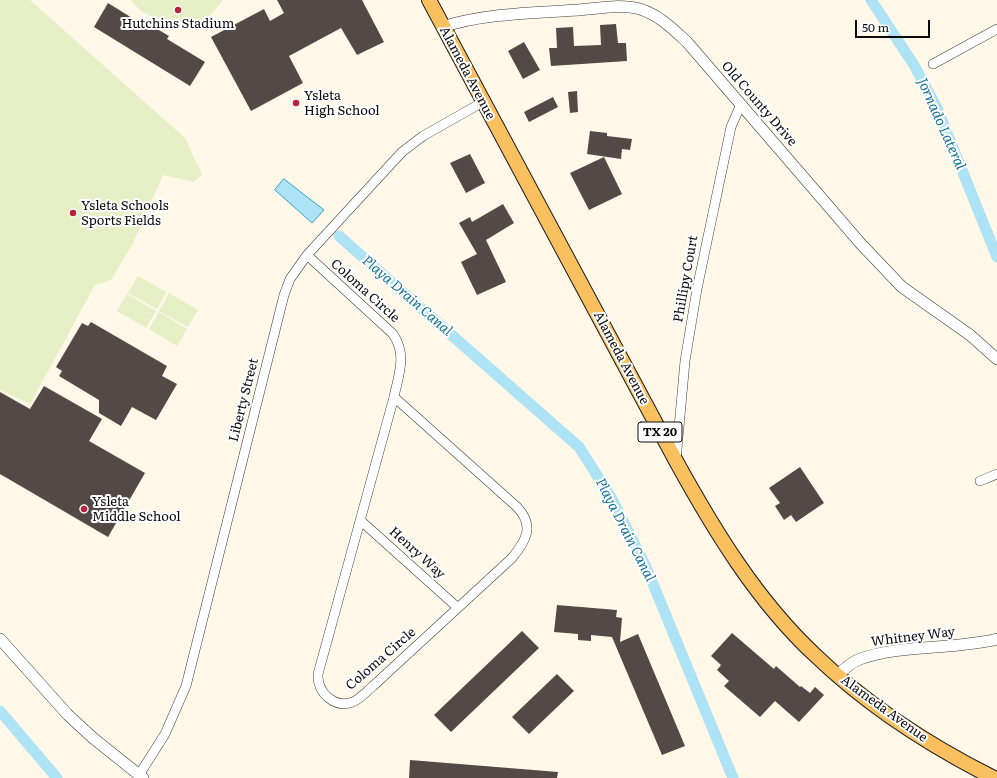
<!DOCTYPE html>
<style>
body{margin:0}
#map{position:relative;width:997px;height:778px;overflow:hidden;background:#fff7e8;font-family:Literata,serif}
canvas{display:block}
.scale{position:absolute;left:855px;top:20px;width:75px;height:18px;box-sizing:border-box;border:2px solid #0a0a0a;border-top:0;padding-left:5px;font-size:12px;line-height:14px;white-space:nowrap;color:#0a0a0a;-webkit-text-stroke:3px #fff;paint-order:stroke}
</style>
<div id="map">
<canvas width="997" height="778"></canvas>
<div class="scale">50 m</div>
</div>
<script>
const c = document.querySelector('canvas').getContext('2d');
c.lineJoin = 'round';
function fill(path, color) {
  c.fillStyle = color;
  c.fill(path, 'evenodd');
}
function trace(path, color, width, dash) {
  c.strokeStyle = color;
  c.lineWidth = width;
  c.lineCap = dash ? 'butt' : 'round';
  c.setLineDash(dash || []);
  c.stroke(path);
}
function label(font, color, halo, rows, align = 'center') {
  c.font = font + ' Literata,serif';
  c.lineWidth = 4;
  c.setLineDash([]);
  c.textBaseline = 'middle';
  c.strokeStyle = halo;
  c.fillStyle = color;
  for (const [text, x, y, turn = 0] of rows) {
    c.save();
    c.translate(x, y);
    c.rotate((+turn || 0) * Math.PI / 180);
    c.textAlign = isNaN(turn) ? turn : align;
    if (halo) c.strokeText(text, 0, 0);
    c.fillText(text, 0, 0);
    c.restore();
  }
}
fill(new Path2D(`
 M0 0H30L185 138 202 175 193 182 163 175 132 245 111 280 95 285 30 404 0 390Z
 M131 0H223L208 18 200 23C174 17 150 26 131 0Z
 M138 276 166 292 157 309 128 293Z
 M169 293 198 310 188 327 159 311Z
 M127 294 156 311 146 328 117 311Z
 M159 312 187 329 177 346 149 329Z`), '#e6efc5');
const water = new Path2D(`
 M284 179 324 210 312 223 275 190Z`);
fill(water, '#ade3f5');
trace(water, '#35a2cc', 1);
trace(new Path2D(`
 M871 0 914 65 937 108 997 257
 M339 236 579 447 612 499 646 567 733 778
 M0 711 57 778`), '#ade3f5', 11);
fill(new Path2D(`
 M277 0H362L384 42 357 55 341 28 289 56 303 83 251 111 211 37 264 9 270 21 284 13Z
 M108 3 145 26 147 23 169 36 167 39 205 62 190 86 94 27Z
 M616 24 618 43H626L627 61 551 66 549 48H557L556 28 573 27 574 46 601 45 600 25Z
 M524 42 540 70 523 79 508 51Z
 M577 91 578 112 570 113 568 92Z
 M553 97 558 107 529 122 524 112Z
 M590 131 607 133V136L632 139 630 150 622 149 621 159 587 154Z
 M470 154 485 183 466 193 450 163Z
 M604 157 622 194 589 210 570 173Z
 M503 204 514 223 486 240 506 282 477 295 461 262 477 254 459 223 470 217 472 222Z
 M91 322 167 366 162 376 177 384 156 420 132 407 121 426 99 413V400L59 376 62 371 56 367 82 323 88 326Z
 M44 386 102 419 89 441 145 473 108 537 0 474V392L30 409Z
 M800 467 824 503 796 522 791 515 784 520 775 506 780 503 769 488Z
 M557 605 617 610 616 617 622 618 620 642 638 634 685 746 662 755 612 637 591 635V641L578 640V634L554 632Z
 M522 631 539 648 451 732 434 715Z
 M732 633 774 669 776 666 800 687 801 686 810 693 815 687 824 695 799 722 775 701 760 717 724 686 729 681 717 670 721 665 711 656Z
 M557 674 574 691 529 734 512 717Z
 M410 760 558 772 557 778H409Z`), '#534a47');
const minor = new Path2D(`
 M933 64 997 29
 M307 255 393 334C407 355 399 373 394 397L318 674C317 692 334 709 353 702 360 699 367 691 373 686L512 558C526 541 535 526 517 507L394 397
 M676 460 685 361 697 289 731 127 741 104
 M980 481 997 474
 M360 520 457 607
 M139 775 165 734 186 686 284 295 290 279 307 255 402 152 423 136 483 102`);
const tertiary = new Path2D(`
 M442 27C486 13 533 13 579 10 598 8 621 4 640 9 659 15 673 29 687 42L861 244 902 287 970 335 997 359
 M0 639 68 715 93 738 143 778
 M838 675C844 669 852 662 860 659 902 644 953 650 997 639`);
const primary = new Path2D(`
 M429 0 676 461C714 530 757 601 815 655 867 705 930 746 994 778`);
trace(minor, '#3d3d3d', 10);
trace(tertiary, '#3d3d3d', 12);
trace(primary, '#1b1b1b', 16);
trace(minor, '#fff', 9);
trace(tertiary, '#fff', 11);
trace(primary, '#f8c05f', 14);
for (const [x, y, r, color] of [
 [178,10,4,"#b8243e"],
 [296,103,4,"#b8243e"],
 [73,213,4,"#b8243e"],
 [84,509,4,"#b8243e"]
]) {
  const dot = new Path2D();
  dot.arc(x, y, r, 0, 2 * Math.PI);
  c.fillStyle = color;
  c.fill(dot);
  trace(dot, '#fff', 1.5);
}
for (const [x, y, w] of [
 [660,432,44]
]) {
  const box = new Path2D();
  box.roundRect(x - w / 2, y - 10, w, 20, 3);
  c.fillStyle = '#fff';
  c.fill(box);
  trace(box, '#0a0a0a', 1);
}
label('bold 12px', '#0a0a0a', null, [
 ["TX 20",660,432]
]);
label('13px', '#0a0a0a', '#fff', [
 ["Hutchins Stadium",178,24,"center"],
 ["Ysleta",304,96],
 ["High School",304,111],
 ["Ysleta Schools",81,206],
 ["Sports Fields",81,221],
 ["Ysleta",92,502],
 ["Middle School",92,517]
], 'left');
label('13px', '#0a0a0a', '#fff', [
 ["Alameda Avenue",467,73,62],
 ["Old County Drive",759,104,49],
 ["Phillipy Court",686,279,-80],
 ["Coloma Circle",365,291,42],
 ["Alameda Avenue",621,358,62],
 ["Liberty Street",244,400,-76],
 ["Henry Way",417,553,42],
 ["Whitney Way",913,637,-7],
 ["Coloma Circle",381,659,-41],
 ["Alameda Avenue",884,709,36]
]);
label('italic 14px', '#16719a', '#fff', [
 ["Jornado Lateral",941,124,66],
 ["Playa Drain Canal",407,296,41],
 ["Playa Drain Canal",625,530,63]
]);
</script>
